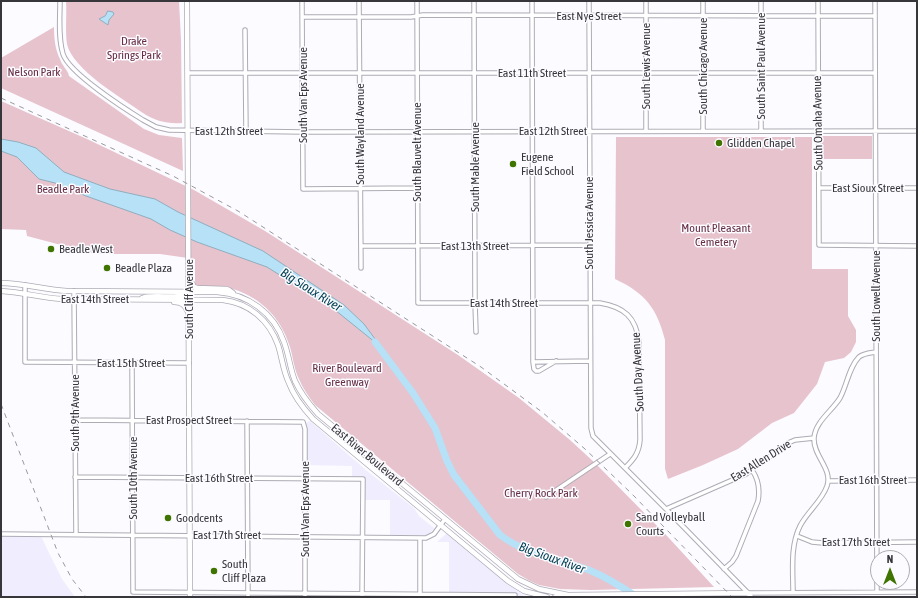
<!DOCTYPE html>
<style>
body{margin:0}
#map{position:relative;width:918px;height:598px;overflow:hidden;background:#fcfbff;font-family:"Asap Condensed",sans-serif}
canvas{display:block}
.frame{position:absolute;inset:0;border:2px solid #37363a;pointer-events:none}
.north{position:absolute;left:870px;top:550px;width:40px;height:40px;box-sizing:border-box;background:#fcfbff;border:1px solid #adacb0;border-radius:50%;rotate:0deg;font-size:11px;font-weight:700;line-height:16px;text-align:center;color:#37363a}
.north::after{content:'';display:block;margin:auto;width:14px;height:18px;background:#407400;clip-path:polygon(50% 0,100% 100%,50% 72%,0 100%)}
</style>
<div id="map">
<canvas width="918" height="598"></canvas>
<div class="frame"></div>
<div class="north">N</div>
</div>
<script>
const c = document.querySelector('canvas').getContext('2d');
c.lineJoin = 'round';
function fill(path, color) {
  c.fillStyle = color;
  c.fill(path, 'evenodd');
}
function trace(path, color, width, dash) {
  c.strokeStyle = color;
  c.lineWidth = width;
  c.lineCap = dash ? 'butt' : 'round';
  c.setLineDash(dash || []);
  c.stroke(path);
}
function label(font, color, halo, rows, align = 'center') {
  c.font = font + ' "Asap Condensed",sans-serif';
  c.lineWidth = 3;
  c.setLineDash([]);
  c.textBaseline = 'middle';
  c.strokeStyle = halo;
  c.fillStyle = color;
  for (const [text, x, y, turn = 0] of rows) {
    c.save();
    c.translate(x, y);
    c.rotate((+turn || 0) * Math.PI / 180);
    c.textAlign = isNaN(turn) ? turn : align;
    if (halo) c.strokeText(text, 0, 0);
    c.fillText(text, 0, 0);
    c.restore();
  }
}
fill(new Path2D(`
 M310 421 367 471 414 508 419 516 434 528 430 533 426 535H390V500H364L365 477H352V466L306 465V423Z
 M447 533 513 587 525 597H422L449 596V542H437Z
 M1 534H40L50 555 62 579 75 597H1Z`), '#f0edfe');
fill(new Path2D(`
 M66 1H179L181 40 182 123C167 124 155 121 143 113 123 99 72 69 67 44 65 30 67 15 66 1Z
 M54 27C54 38 55 49 60 59 62 66 68 70 69 76L144 129 159 135 182 138 183 171 1 88V58Z
 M1 101 87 139 194 190 265 231 458 355 519 398 570 440 595 463 668 537 714 587 591 590 560 589 539 585 530 581 518 574 315 405C309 397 303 389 299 379 294 369 293 357 290 347 280 315 258 295 226 287 216 285 205 287 195 286V259L160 254H95L27 236 26 230 1 229Z
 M822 136H872V159H822Z
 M616 137H812V269H848V316L856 330V342L851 352 844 358 825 362 817 384 794 413 772 423 738 449 703 465 668 479 665 469V340C657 308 645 293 615 279Z`), '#e7c3cd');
const water = new Path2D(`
 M108 11 113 12 114 14 109 20 108 25 99 19 105 16Z
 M1 139 18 142 36 148 64 172 110 189 155 199 178 212 263 251 344 305 364 324 381 347 335 310 267 267 197 242 170 230 151 219 86 196 55 183 39 179 17 157 1 151Z`);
fill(water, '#b6e1f7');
trace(water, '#90aebe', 1);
trace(new Path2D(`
 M375 342 413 393 435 428 447 461 454 475 500 535C527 555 558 559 589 570 606 577 622 587 637 597`), '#b6e1f7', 7);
const minor = new Path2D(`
 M60 1C60 18 58 38 63 54 69 73 125 109 143 120L156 127 169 130 303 132 917 131
 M302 1 303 189 418 188
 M359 1 361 268
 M417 1 418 303H600C624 307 636 317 639 342L640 440C639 453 634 459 625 468
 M474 1 475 303 476 332
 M532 1 533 362
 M589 1 591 428 593 436 666 509 748 593 917 592
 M818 1 819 245 917 246
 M875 1 877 592
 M302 17H411L423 15 875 16
 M245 30 246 131
 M188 73H875
 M646 131V1
 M703 131V1
 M761 131V1
 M819 188H917
 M361 246 589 245
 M25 285V362L189 363
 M74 291 76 534
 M556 361 539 371H536L534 369 533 362 590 361
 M132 363 133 592 515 595
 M75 420 303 422 305 429V597
 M247 421 248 597
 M75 477 363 479 362 597
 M829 481 917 480
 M546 497 610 454
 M666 509 746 474 788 443 795 440 814 438
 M1 534 426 538 434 534 445 519
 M797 536 812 542 823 543 917 542
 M724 569 732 562 736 556 758 501C760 490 759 480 752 470
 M793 592C793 571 790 546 800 526 807 512 822 501 827 486 833 469 813 456 814 438 815 422 832 411 840 398 847 385 849 367 859 357 864 353 870 353 876 352
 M420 597V538`);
const major = new Path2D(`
 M187 1 190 597
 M189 278 194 287 197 288 226 289 229 290 233 293
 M1 283C23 283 45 290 67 291L217 292C248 294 274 313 284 342 289 355 290 369 295 381 301 394 309 404 318 414L518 579 539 589 568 595
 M1 291C22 292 42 298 62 299L223 300C249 303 269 320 278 345 282 357 283 371 289 383 294 397 303 408 313 419L508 581 524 591 547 597
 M142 298C156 293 178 301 189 292
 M174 302C182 302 185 305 188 312
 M555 597 568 595 748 593 751 597`);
trace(minor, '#adabb5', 5.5);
trace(major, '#adabb5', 6);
trace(minor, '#fff', 3.5);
trace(major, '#fff', 4.5);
trace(new Path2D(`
 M1 98 173 176 238 211 481 367 542 412 585 449 632 494 732 597
 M1 404 58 553 72 579 86 597`), '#99989c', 1, [5, 5]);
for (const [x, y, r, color] of [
 [719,143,4,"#407400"],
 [513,164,4,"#407400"],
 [51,249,4,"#407400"],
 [107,268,4,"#407400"],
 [168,518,4,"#407400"],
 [628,524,4,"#407400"],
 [214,571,4,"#407400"]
]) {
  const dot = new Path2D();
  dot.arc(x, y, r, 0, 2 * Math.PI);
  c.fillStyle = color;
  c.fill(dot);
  trace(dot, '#fcfbff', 1.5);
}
label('12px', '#37363a', '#fcfbff', [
 ["East Nye Street",589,16],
 ["South Lewis Avenue",646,66,-90],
 ["South Chicago Avenue",703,66,-90],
 ["South Saint Paul Avenue",761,66,-90],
 ["East 11th Street",532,73],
 ["South Van Eps Avenue",303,95,-90],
 ["South Omaha Avenue",818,123,-91],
 ["East 12th Street",229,131],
 ["East 12th Street",553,131],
 ["South Wayland Avenue",360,134,-90],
 ["South Blauvelt Avenue",417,152,-90],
 ["South Mable Avenue",475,167,-90],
 ["East Sioux Street",868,188],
 ["South Jessica Avenue",589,223,-90],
 ["East 13th Street",475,246],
 ["South Lowell Avenue",876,296,-90],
 ["East 14th Street",95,299],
 ["South Cliff Avenue",189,299,-90],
 ["East 14th Street",504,303],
 ["East 15th Street",131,363],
 ["South Day Avenue",638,372,-93],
 ["South 9th Avenue",75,413,-90],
 ["East Prospect Street",189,420],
 ["East River Boulevard",367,455,40],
 ["East Allen Drive",761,461,-32],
 ["South 10th Avenue",133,478,-90],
 ["East 16th Street",219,478],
 ["East 16th Street",873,480],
 ["South Van Eps Avenue",305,509,-90],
 ["East 17th Street",227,535],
 ["East 17th Street",856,542]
]);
label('12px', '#662e42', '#fcfbff', [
 ["Drake",134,41],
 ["Springs Park",134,55],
 ["Nelson Park",34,72],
 ["Beadle Park",63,189],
 ["Mount Pleasant",716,228],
 ["Cemetery",716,242],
 ["River Boulevard",347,368],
 ["Greenway",347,382],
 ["Cherry Rock Park",541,493]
]);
label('12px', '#37363a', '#fcfbff', [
 ["Glidden Chapel",727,143],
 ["Eugene",521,157],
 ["Field School",521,171],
 ["Beadle West",59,249],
 ["Beadle Plaza",115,268],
 ["Sand Volleyball",636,517],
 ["Courts",636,531],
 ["Goodcents",176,518],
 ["South",222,564],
 ["Cliff Plaza",222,578]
], 'left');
label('italic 13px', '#013e54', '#fcfbff', [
 ["Big Sioux River",311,290,32],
 ["Big Sioux River",552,558,20]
]);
</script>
